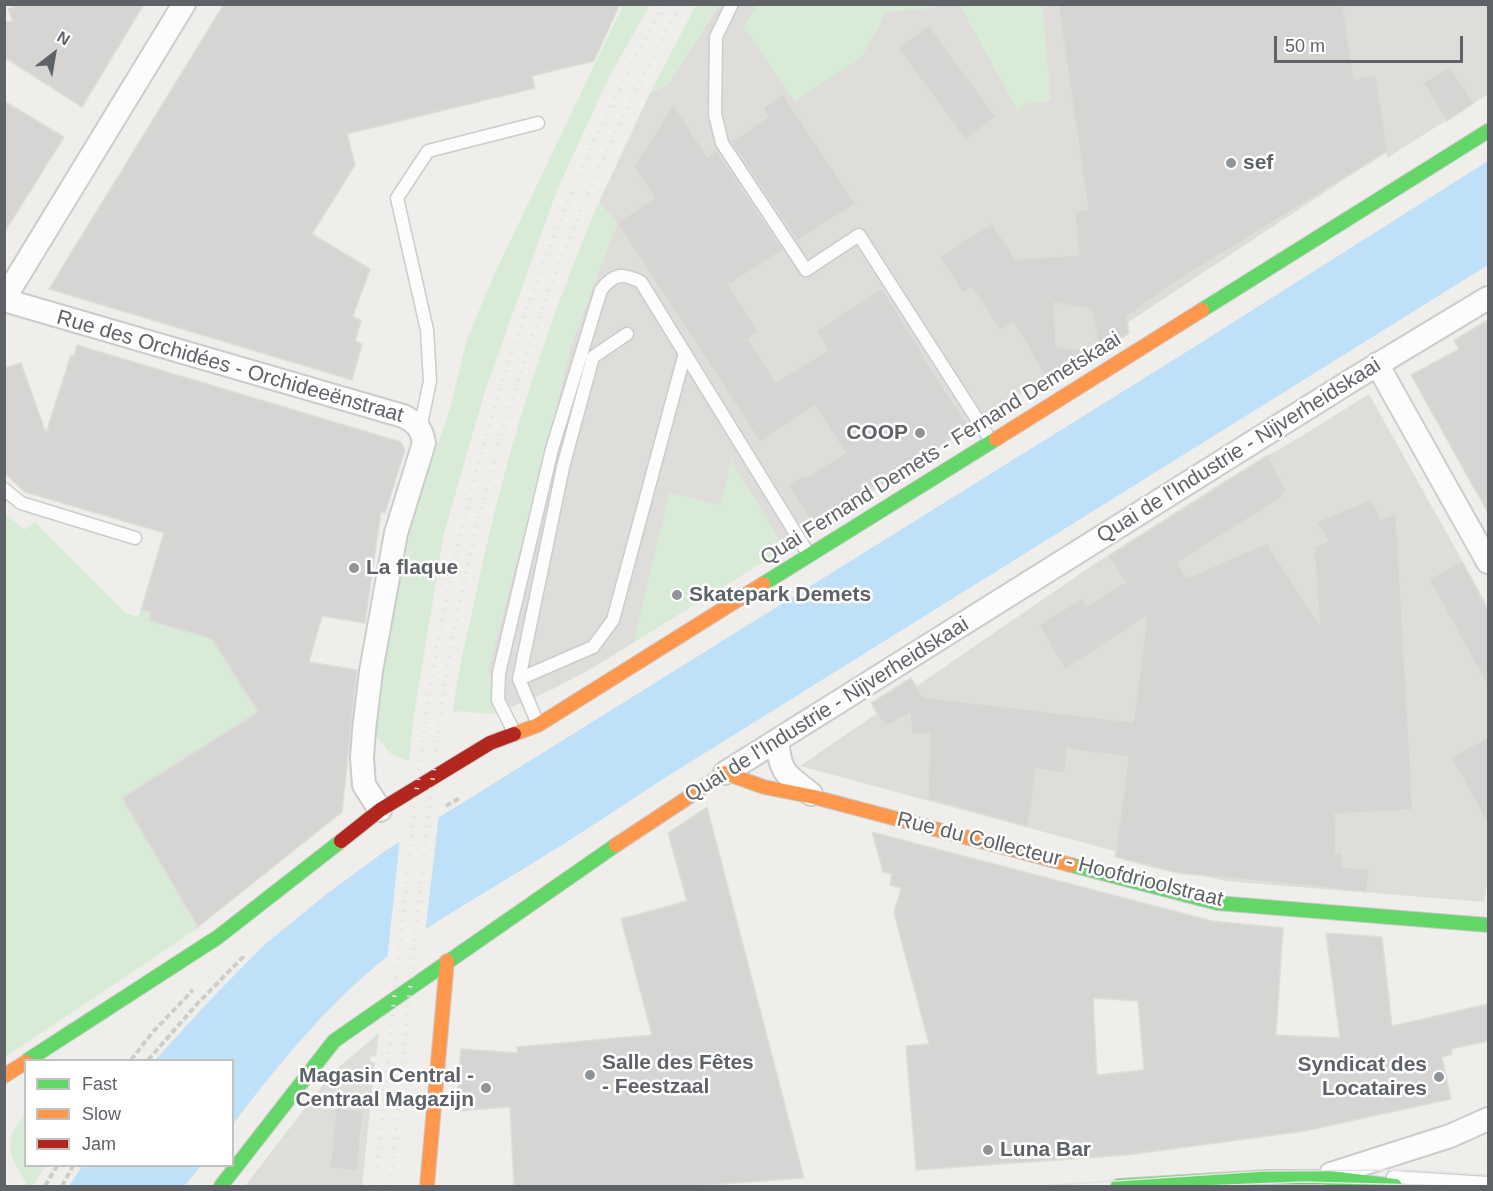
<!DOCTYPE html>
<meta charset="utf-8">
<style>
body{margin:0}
#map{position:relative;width:1493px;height:1191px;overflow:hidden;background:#efeeea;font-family:Helvetica,sans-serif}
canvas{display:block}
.frame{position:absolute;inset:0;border:6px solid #5f6368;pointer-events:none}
.legend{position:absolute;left:24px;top:1059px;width:210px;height:108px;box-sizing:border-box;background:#fff;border:2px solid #bfc1c3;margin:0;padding:8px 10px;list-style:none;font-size:18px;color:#5f6368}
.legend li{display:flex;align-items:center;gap:12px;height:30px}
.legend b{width:30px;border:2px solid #bfc1c3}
.north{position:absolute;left:24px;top:24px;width:60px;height:60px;-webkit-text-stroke:4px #fff;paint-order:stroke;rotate:31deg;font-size:16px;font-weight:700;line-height:24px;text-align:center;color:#5f6368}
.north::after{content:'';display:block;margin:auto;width:21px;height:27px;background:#5f6368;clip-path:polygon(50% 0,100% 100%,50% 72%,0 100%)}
.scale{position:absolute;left:1274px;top:36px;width:189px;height:27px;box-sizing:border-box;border:3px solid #5f6368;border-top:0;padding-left:8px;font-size:18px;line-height:21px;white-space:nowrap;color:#5f6368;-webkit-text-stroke:4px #fff;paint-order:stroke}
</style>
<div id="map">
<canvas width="1493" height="1191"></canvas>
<div class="frame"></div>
<ul class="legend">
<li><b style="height:8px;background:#63d668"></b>Fast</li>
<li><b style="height:8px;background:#ff974d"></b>Slow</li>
<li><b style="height:8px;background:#b3261e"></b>Jam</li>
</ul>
<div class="north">N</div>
<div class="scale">50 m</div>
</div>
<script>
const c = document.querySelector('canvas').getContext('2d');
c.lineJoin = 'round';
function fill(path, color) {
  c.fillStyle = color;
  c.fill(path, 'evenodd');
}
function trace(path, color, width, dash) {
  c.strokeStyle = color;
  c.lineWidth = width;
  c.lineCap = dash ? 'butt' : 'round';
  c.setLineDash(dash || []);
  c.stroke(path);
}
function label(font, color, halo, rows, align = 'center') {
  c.font = font + ' Helvetica,sans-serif';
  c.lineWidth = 5;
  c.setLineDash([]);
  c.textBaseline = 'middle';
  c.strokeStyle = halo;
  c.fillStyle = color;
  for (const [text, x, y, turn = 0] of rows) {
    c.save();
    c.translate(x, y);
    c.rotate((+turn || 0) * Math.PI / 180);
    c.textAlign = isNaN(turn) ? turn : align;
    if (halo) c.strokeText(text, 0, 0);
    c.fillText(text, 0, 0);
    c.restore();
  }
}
fill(new Path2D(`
 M719 5H1488V94L1387 158V151L816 529 594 667 553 689 496 714 488 670 542 465 571 345 617 223 599 202 650 93 669 84Z
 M1369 394 1488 607V737L1451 757 1488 825V876L1484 902 1225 881 800 766 1093 565 1226 480 1302 436Z
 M379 1033 376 1057 371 1056 370 1061 375 1062 362 1186H245L332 1073Z`), '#dfddda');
fill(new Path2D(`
 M623 5H650L610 75 557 190 485 391 444 533 413 721 409 761 391 754 374 733 401 551 450 409 467 339 494 275Z
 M696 5H719L669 84 650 93Z
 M757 5V4L940 5 924 9 887 12 861 58 795 101 743 27Z
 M960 5H1042L1051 101 1027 103 1018 112Z
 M599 202 617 223 571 345 542 465 488 670 496 714 453 711C457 673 467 636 475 599 503 462 544 330 599 202Z
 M731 460 785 548 634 642 669 493 721 505Z
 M5 513 24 530 35 522 126 613 138 617 141 610 150 612 149 619 212 639 258 712 122 798 198 928 5 1057Z
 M25 1114 26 1166H46L33 1186H28C11 1158 0 1142 25 1114Z`), '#d8ebd6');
fill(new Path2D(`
 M1488 161V265L663 779C620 807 577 836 533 863 486 892 438 919 394 951 331 1000 281 1061 233 1124L232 1060H155L212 998 263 946 324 896 385 851 1183 354Z
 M82 1166H201L184 1186H69Z`), '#bfe0f9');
fill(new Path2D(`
 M439 814 425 934 387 962 400 838Z`), '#efeeea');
const building = new Path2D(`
 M19 4H144L82 107 4 57V22L13 21 8 9Z
 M224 4H620L594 61 532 76 535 88 347 134 355 165 312 234 370 269 353 316 361 321 355 341 362 344 352 380 49 289Z
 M1058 4H1343L1354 79 1376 75 1388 151 1168 287 1127 317 1129 333 1100 352 1091 309 1054 303 1056 346 1097 353 1049 383 1013 322 1000 331 972 287 963 293 939 257 992 223 1016 259 1079 255 1074 211 1088 209Z
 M929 25 996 117 965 140 898 48Z
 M1450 66 1474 103 1447 121 1423 83Z
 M783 94 856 204 797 241 731 142 768 117 763 108Z
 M4 101 64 137 4 233Z
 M673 104 708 157 717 151 783 250 729 285 759 332 748 339 776 382 828 350 816 331 882 288 925 357 924 358 969 427 829 516 831 520 816 529 788 486 804 475 806 477 845 453 815 406 760 442 617 223 654 198 634 167Z
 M1488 320V513L1411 375 1459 349 1454 340Z
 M77 345 401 442 405 450 385 513 381 512 365 623 322 616 309 662 357 670 342 812 198 927 122 798 258 712 212 639 148 620 151 612 141 610 164 533 25 492 4 473V368L21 363 46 433 71 355 74 356Z
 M1268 455 1286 491 1282 494 1284 496 1178 563 1186 578 1267 543 1319 623 1314 547 1328 541 1316 522 1371 499 1381 519 1396 513 1413 810 1335 814 1336 853 1342 852 1343 867 1369 869 1367 892 1178 873 1115 857 1128 757 1067 749 1065 773 1036 769 1028 827 928 799 930 733 912 735 910 713 885 727 871 703 911 678 923 697 1133 722 1147 616 1065 670 1039 625 1082 598 1087 605 1125 582 1108 556Z
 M1462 561 1488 610V687L1429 579Z
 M1488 737V825L1451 757Z
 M707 807 804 1178 692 1186H514L510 1107 456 1111 461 1049 518 1053 517 1047 652 1035 621 919 687 901 668 833Z
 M872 832 1212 921 1283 928 1276 1035 1340 1038 1326 933 1382 937 1392 1026 1488 1004V1041L1451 1049 1452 1054 1442 1057 1451 1099 1305 1131 1201 1145 1127 1155 916 1170 906 1046 929 1044 894 913 901 888 890 885 892 874 883 872ZM1093 998 1138 1001 1144 1070 1097 1075Z
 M336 1108 363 1111 357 1171 330 1168Z`);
fill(building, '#d6d5d3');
trace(building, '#deddd9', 1.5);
const lane = new Path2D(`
 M732 4 716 37 715 114 722 143 806 270 859 235 991 441
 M420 429 430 381 427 330 397 198 428 151 538 123
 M4 489 21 503 135 538
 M519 679 593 647 613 620 685 353
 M537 722 519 679 563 467 593 357 627 334
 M515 734 498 700 499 673 552 449 601 290C614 273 623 273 641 282L809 555
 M1393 1177 1488 1183`);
const street = new Path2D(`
 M4 299 184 4
 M4 300 403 416C416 422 422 429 424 443L396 533 371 671 364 730 362 758 364 785 380 810
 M1377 364 1488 562
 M777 741C781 775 785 773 811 794
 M725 773 1352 380 1488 298
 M1331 1174 1450 1136 1488 1119`);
const fast = new Path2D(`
 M1202 310 1488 131
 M763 584 996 439
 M1071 865 1217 903 1488 925
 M28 1060 218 937 341 841
 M221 1186 334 1041 616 845
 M1118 1186 1268 1177H1322L1395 1186`);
const slow = new Path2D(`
 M996 439 1202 310
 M514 734 538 725 763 584
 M616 845 725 773 764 787 814 797 1071 865
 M4 1076 26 1062
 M427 1186 447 961`);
const jam = new Path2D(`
 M341 841 380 810 490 743 514 734`);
trace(lane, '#cbcccc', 15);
trace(street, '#cbcccc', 26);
trace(fast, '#cacacb', 16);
trace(slow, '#cacacb', 16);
trace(jam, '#cacacb', 16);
trace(new Path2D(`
 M446 806 460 798
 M131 1060 152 1033 193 990
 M148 1060 197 1004 245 955
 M45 1186 57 1166
 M62 1186 73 1166`), '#cacfcc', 4, [6, 3]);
trace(lane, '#fdfcfc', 12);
trace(street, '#fdfcfc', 22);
trace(fast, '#63d668', 14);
trace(slow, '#ff974d', 14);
trace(jam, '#b3261e', 14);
trace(new Path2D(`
 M1040 1186 1263 1171 1404 1170 1488 1175
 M1204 1186 1304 1182 1460 1186`), '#e4e4e4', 1.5);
trace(new Path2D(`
 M375 1186C387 1072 398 957 411 843 418 776 426 708 438 641 480 418 553 203 664 4
 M390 1186C403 1064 414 941 428 818 435 761 441 703 451 647 492 421 570 205 681 4`), '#e4e4e4', 4.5, [1.5, 8]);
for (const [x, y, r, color] of [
 [1231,163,6,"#919496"],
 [920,433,6,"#919496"],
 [354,568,6,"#919496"],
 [677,595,6,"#919496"],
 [590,1075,6,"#919496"],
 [1439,1077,6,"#919496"],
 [486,1088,6,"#919496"],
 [988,1150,6,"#919496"]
]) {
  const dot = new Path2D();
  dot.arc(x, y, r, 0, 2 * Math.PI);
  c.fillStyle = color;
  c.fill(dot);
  trace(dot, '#fff', 2);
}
label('bold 21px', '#5f6368', '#fff', [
 ["sef",1243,163],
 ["COOP",908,433,"right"],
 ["La flaque",366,568],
 ["Skatepark Demets",689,595],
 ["Salle des Fêtes",602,1063],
 ["- Feestzaal",602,1087],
 ["Syndicat des",1427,1065,"right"],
 ["Locataires",1427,1089,"right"],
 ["Magasin Central -",474,1076,"right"],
 ["Centraal Magazijn",474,1100,"right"],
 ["Luna Bar",1000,1150]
], 'left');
label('21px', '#5f6368', '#fff', [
 ["Rue des Orchidées - Orchideeënstraat",230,367,16],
 ["Quai Fernand Demets - Fernand Demetskaai",941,449,-32],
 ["Quai de l'Industrie - Nijverheidskaai",1239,451,-32],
 ["Quai de l'Industrie - Nijverheidskaai",827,710,-32],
 ["Rue du Collecteur - Hoofdrioolstraat",1060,860,14]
]);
</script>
